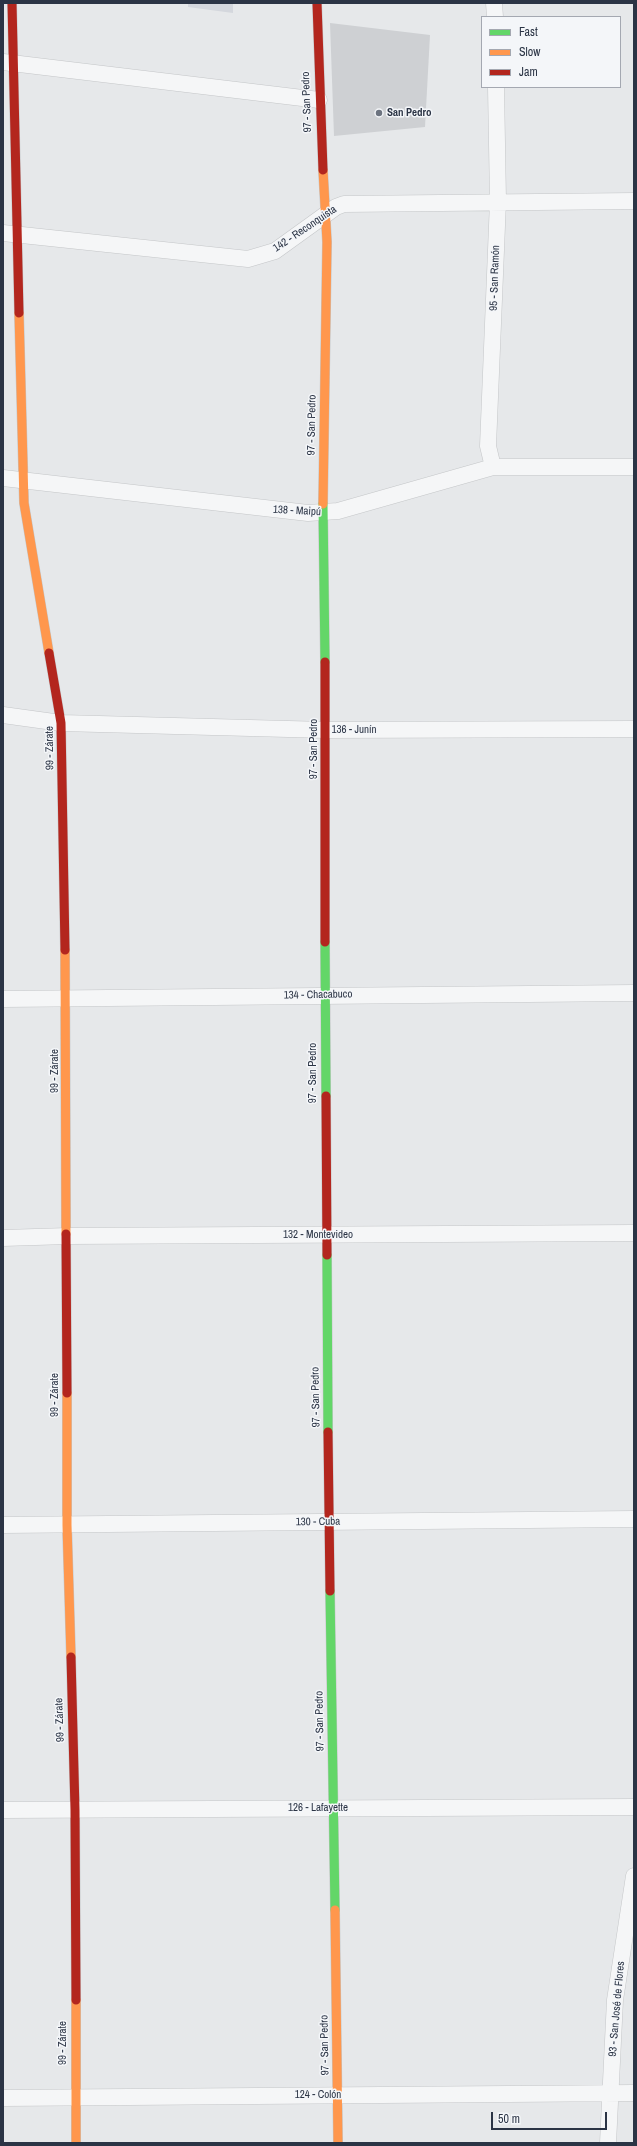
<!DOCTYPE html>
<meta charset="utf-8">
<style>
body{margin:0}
#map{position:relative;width:637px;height:2146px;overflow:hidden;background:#e6e8ea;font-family:"Archivo Narrow",sans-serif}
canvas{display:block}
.frame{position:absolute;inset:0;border:4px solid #2b3445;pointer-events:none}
.legend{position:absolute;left:481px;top:16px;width:140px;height:72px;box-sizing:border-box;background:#f4f6f9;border:1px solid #a4a8b1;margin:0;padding:5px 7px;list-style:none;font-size:12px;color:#2b3445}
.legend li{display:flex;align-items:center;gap:8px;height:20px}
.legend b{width:20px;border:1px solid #a4a8b1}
.scale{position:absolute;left:491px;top:2112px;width:116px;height:18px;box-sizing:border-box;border:2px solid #2b3445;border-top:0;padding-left:5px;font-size:12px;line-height:14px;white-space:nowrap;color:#2b3445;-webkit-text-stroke:3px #f4f6f9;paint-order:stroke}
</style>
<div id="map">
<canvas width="637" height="2146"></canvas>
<div class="frame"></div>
<ul class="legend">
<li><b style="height:5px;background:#63d668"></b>Fast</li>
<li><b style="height:5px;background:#ff974d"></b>Slow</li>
<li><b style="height:5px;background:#b3261e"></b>Jam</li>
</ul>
<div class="scale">50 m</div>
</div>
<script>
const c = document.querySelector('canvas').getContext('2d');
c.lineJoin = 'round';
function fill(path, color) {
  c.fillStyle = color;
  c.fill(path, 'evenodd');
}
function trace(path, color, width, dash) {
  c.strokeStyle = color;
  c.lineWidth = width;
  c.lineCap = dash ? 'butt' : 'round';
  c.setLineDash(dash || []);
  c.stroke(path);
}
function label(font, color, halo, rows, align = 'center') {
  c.font = font + ' "Archivo Narrow",sans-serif';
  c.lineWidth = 3;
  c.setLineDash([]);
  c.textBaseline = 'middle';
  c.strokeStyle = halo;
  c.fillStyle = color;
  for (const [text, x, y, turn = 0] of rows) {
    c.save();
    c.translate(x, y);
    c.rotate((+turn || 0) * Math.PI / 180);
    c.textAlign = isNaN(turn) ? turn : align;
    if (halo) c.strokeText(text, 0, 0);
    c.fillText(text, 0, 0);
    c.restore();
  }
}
fill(new Path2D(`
 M188 3H233V13L188 7Z`), '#d4d7dd');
fill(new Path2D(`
 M330 23 430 35 425 127 334 136Z`), '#ced0d3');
const street = new Path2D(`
 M494 3 495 17
 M3 62 319 100
 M3 233 248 259 275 251 336 207 344 204 634 201
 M493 467 488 446 498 201 496 87
 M3 478 308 513 338 511 493 467H634
 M3 715 61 723 326 730 634 729
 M3 999 634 993
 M3 1238 68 1236 634 1233
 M3 1525 634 1519
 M3 1810 634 1807
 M3 2098 634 2093
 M608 2143 615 2000 634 1876`);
const fast = new Path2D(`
 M323 504 325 662
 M325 942 326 1096
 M327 1255 328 1432
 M330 1591 335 1910`);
const slow = new Path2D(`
 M323 170 327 242 323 504
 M19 313 24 503 49 653
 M65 950 66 1234
 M67 1393V1525L71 1657
 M335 1910 338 2143
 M76 2000V2143`);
const jam = new Path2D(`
 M12 3 19 313
 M317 3 323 170
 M49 653 61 723 65 950
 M325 662V942
 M326 1096 327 1255
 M66 1234 67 1393
 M328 1432 330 1591
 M71 1657 75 1810 76 2000`);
trace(street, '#c4c6c8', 17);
trace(fast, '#c4c6c8', 10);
trace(slow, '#c4c6c8', 10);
trace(jam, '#c4c6c8', 10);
trace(street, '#f5f6f7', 16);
trace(fast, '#63d668', 9);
trace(slow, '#ff974d', 9);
trace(jam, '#b3261e', 9);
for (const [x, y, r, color] of [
 [379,113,4,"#6c737f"]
]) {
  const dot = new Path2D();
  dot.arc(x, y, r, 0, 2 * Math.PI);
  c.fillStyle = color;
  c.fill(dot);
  trace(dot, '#f4f6f9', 1.5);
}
label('11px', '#2b3445', '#f4f6f9', [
 ["97 - San Pedro",307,102,-92],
 ["142 - Reconquista",305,229,-34],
 ["95 - San Ramón",495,278,-88],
 ["97 - San Pedro",312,425,-89],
 ["138 - Maipú",297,511,3],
 ["136 - Junín",354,730],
 ["99 - Zárate",50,748,-91],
 ["97 - San Pedro",314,749,-90],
 ["134 - Chacabuco",318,995,-1],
 ["99 - Zárate",55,1071,-90],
 ["97 - San Pedro",313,1073,-90],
 ["132 - Montevideo",318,1235],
 ["99 - Zárate",55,1395,-90],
 ["97 - San Pedro",316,1397,-91],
 ["130 - Cuba",318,1522,-1],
 ["99 - Zárate",60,1720,-92],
 ["97 - San Pedro",320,1721,-91],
 ["126 - Lafayette",318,1808],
 ["93 - San José de Flores",617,2009,-85],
 ["99 - Zárate",63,2043,-90],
 ["97 - San Pedro",325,2045,-91],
 ["124 - Colón",318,2095]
]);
label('bold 11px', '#2b3445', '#f4f6f9', [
 ["San Pedro",387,113]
], 'left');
</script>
